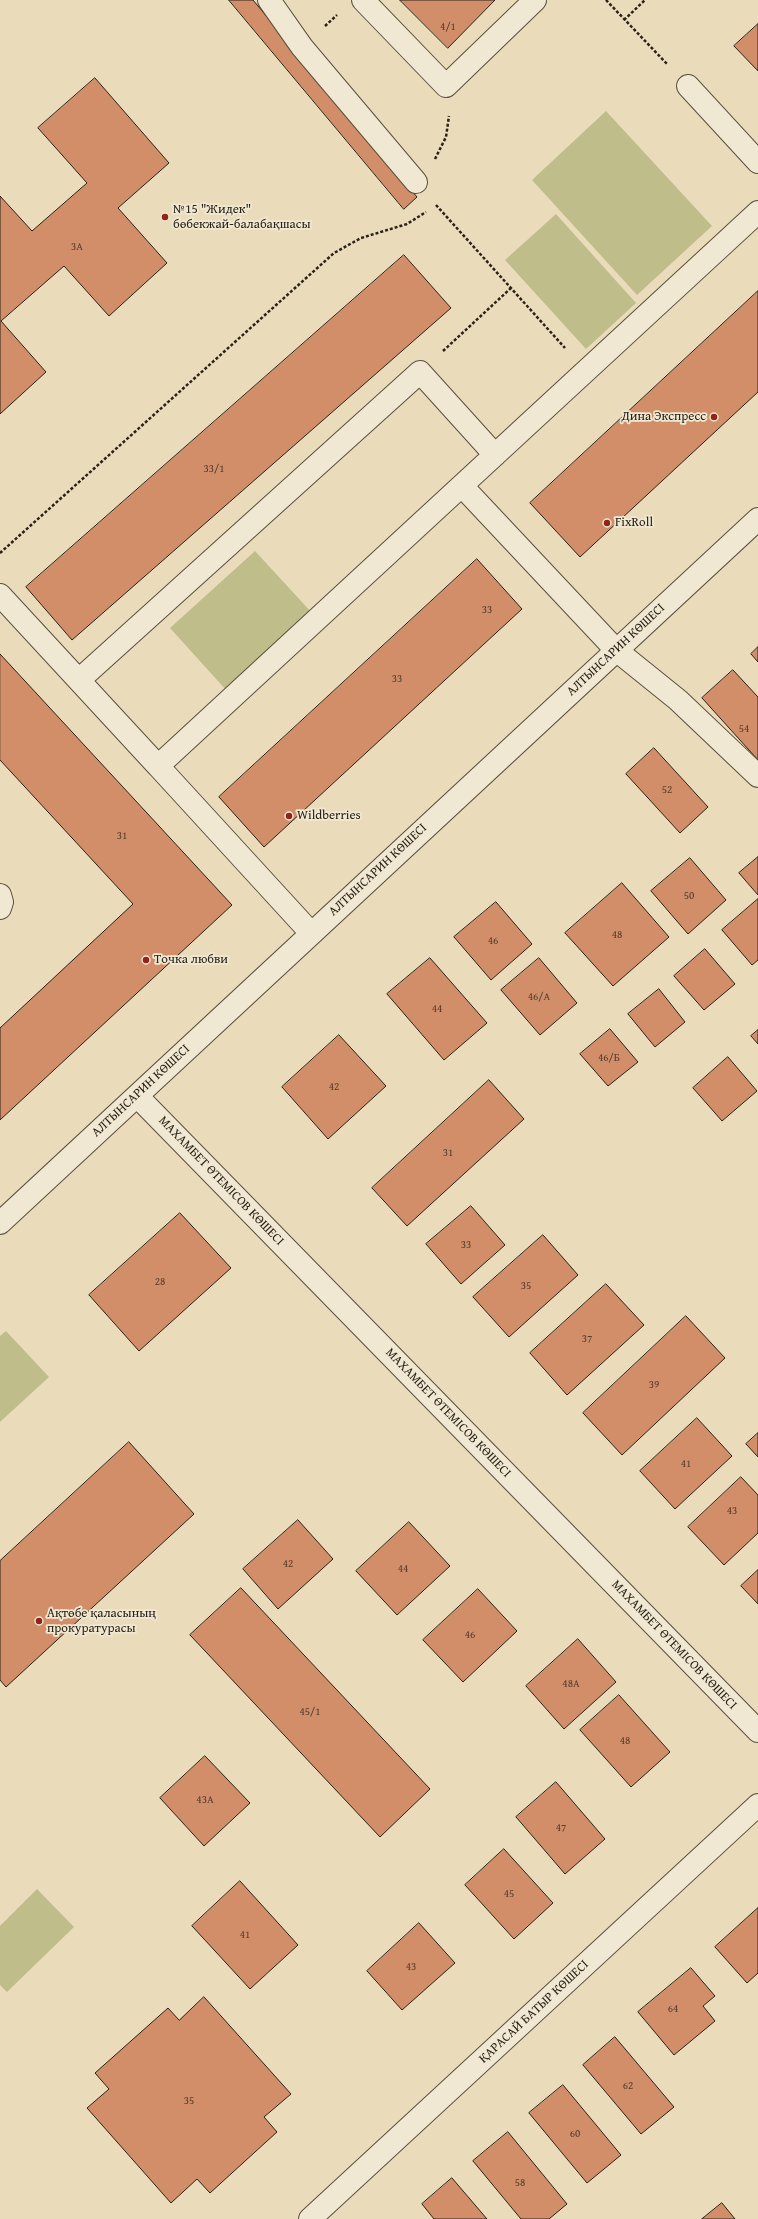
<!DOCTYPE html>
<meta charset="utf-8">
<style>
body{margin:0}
canvas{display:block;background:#eadbbb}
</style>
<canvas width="758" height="2219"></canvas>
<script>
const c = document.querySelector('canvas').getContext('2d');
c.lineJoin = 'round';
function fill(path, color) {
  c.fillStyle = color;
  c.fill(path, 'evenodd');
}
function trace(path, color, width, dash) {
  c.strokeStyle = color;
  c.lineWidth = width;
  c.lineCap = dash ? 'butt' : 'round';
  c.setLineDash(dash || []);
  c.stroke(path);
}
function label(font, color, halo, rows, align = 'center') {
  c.font = font + ' "Gentium Book Plus",serif';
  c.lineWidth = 3.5;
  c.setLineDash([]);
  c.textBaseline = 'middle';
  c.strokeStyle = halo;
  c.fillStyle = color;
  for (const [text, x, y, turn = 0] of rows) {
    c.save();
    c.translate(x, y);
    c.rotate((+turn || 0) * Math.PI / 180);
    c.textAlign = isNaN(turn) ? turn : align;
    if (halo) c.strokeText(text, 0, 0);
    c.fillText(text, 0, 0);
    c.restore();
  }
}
fill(new Path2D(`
 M606 111 712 226 637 295 532 180Z
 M556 214 636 303 586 349 505 260Z
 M255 551 313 614 227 691 170 628Z
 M6 1331 49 1377 0 1422V1336Z
 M37 1889 74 1927 7 1992 0 1985V1926Z`), '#bfbe8b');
const building = new Path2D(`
 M229 0H253L417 197 404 209Z
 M400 0H495L448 48Z
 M758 24V71L734 46Z
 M95 78 169 163 118 208 167 263 109 316 64 266 1 321 46 372 0 414V196L32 231 87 183 38 128Z
 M404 255 451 308 72 640 26 587Z
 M758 291V392L580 557 530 503Z
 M477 559 522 609 264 847 219 797Z
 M758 647V662L751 654Z
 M0 654 232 905 0 1120V1028L133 904 0 760Z
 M733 670 758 697V760L702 698Z
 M654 748 708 807 680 833 626 774Z
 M758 857V895L739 873Z
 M690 858 726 900 688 934 651 891Z
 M622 883 669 937 613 986 565 933Z
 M758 899V960L752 965 722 930Z
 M496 902 532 944 491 980 454 937Z
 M705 949 735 984 704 1010 674 976Z
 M430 958 487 1023 444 1060 387 994Z
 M539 958 577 1003 540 1035 501 990Z
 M659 989 685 1022 655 1047 628 1014Z
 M610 1029 638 1062 608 1086 580 1054Z
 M758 1030V1044L751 1036Z
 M339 1035 386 1086 328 1139 282 1087Z
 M728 1057 757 1091 722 1121 693 1088Z
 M489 1080 524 1119 407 1226 372 1188Z
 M471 1206 505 1245 461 1284 426 1244Z
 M180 1213 231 1268 139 1351 89 1295Z
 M543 1235 578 1275 509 1337 473 1297Z
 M606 1284 644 1325 567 1395 530 1353Z
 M686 1316 725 1358 622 1455 583 1413Z
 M697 1418 732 1456 675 1509 640 1471Z
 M758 1433V1457L746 1444Z
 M129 1442 194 1514 6 1687 0 1680V1561Z
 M741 1477 758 1495V1533L724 1565 688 1527Z
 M298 1520 333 1559 278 1609 243 1569Z
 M409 1522 450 1566 397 1615 356 1571Z
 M758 1570V1604L741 1586Z
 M241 1588 430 1789 380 1837 190 1635Z
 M478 1589 517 1631 463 1682 423 1640Z
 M578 1639 616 1682 564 1729 526 1686Z
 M619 1695 670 1752 631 1787 580 1730Z
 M205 1756 250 1803 204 1846 160 1798Z
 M556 1782 605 1839 565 1874 516 1817Z
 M504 1849 553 1903 514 1939 465 1885Z
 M240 1881 298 1945 250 1989 192 1926Z
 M758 1908V1973L747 1983 715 1947Z
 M419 1923 455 1963 402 2010 367 1971Z
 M691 1968 715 1996 703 2006 715 2021 674 2055 638 2012Z
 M204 1997 291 2094 264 2117 277 2132 210 2193 197 2179 171 2203 87 2108 109 2089 95 2073 168 2008 179 2020Z
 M615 2037 674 2107 641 2134 583 2065Z
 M563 2085 621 2155 587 2183 529 2113Z
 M508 2132 567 2204 549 2219H521L473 2161Z
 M452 2178 487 2219H434L422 2204Z
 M722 2203 735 2219H702Z`);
fill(building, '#d18e69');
trace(building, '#2a2216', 1);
const minor = new Path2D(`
 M269 0 302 47 416 182
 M363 0 446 86 535 0
 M688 86 758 162
 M462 486 616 650 678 700 758 776
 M0 595 158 766
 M79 680 420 372 495 455
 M0 895 2 902 0 908
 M311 933 158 766 758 212
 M137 1096 758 1731
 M0 1223 758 519
 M310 2219 758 1805`);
trace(minor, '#5a503f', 24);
trace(new Path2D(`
 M606 0 668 65
 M624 20 645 0
 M325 26 337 15
 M435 159 446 137 449 116
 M436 205 565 348
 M443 351 511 288
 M0 553 334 253 361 238 407 224 426 212`), '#2a2216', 2.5, [3, 2]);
trace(minor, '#f1e8d3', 22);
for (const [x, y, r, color] of [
 [165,217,4,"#8f2418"],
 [714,417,4,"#8f2418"],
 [607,523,4,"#8f2418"],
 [289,816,4,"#8f2418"],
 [146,960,4,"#8f2418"],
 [39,1621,4,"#8f2418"]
]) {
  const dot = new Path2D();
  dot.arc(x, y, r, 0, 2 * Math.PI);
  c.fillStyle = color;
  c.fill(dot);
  trace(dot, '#f1e8d3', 1.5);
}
label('11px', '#543d2b', null, [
 ["4/1",448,27],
 ["3А",77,247],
 ["33/1",214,469],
 ["33",487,610],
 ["33",397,679],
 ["54",744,729],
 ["52",667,790],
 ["31",122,836],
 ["50",689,896],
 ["48",617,935],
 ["46",493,941],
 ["46/А",539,997],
 ["44",437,1009],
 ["46/Б",609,1058],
 ["42",334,1087],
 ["31",448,1153],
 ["33",466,1245],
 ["28",160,1282],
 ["35",526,1286],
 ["37",587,1339],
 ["39",654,1385],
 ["41",686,1464],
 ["43",732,1511],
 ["42",288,1564],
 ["44",403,1569],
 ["46",470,1635],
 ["48А",571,1684],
 ["45/1",310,1712],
 ["48",625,1741],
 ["43А",205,1800],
 ["47",561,1828],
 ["45",509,1894],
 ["41",245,1935],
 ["43",411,1967],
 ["64",673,2009],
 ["62",628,2086],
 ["35",189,2101],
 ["60",575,2134],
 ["58",520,2183]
]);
label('13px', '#2a2216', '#f1e8d3', [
 ["№15 \"Жидек\"",173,210],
 ["бөбекжай-балабақшасы",173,225],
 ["Дина Экспресс",706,417,"right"],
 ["FixRoll",615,523],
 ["Wildberries",297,816],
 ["Точка любви",154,960],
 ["Ақтөбе қаласының",47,1614],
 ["прокуратурасы",47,1629]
], 'left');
label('13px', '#2a2216', '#f1e8d3', [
 ["АЛТЫНСАРИН КӨШЕСІ",616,650,-43],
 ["АЛТЫНСАРИН КӨШЕСІ",378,870,-43],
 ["АЛТЫНСАРИН КӨШЕСІ",141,1091,-43],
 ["МАХАМБЕТ ӨТЕМІСОВ КӨШЕСІ",221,1181,46],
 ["МАХАМБЕТ ӨТЕМІСОВ КӨШЕСІ",448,1413,46],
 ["МАХАМБЕТ ӨТЕМІСОВ КӨШЕСІ",674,1645,46],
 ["ҚАРАСАЙ БАТЫР КӨШЕСІ",534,2012,-43]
]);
</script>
